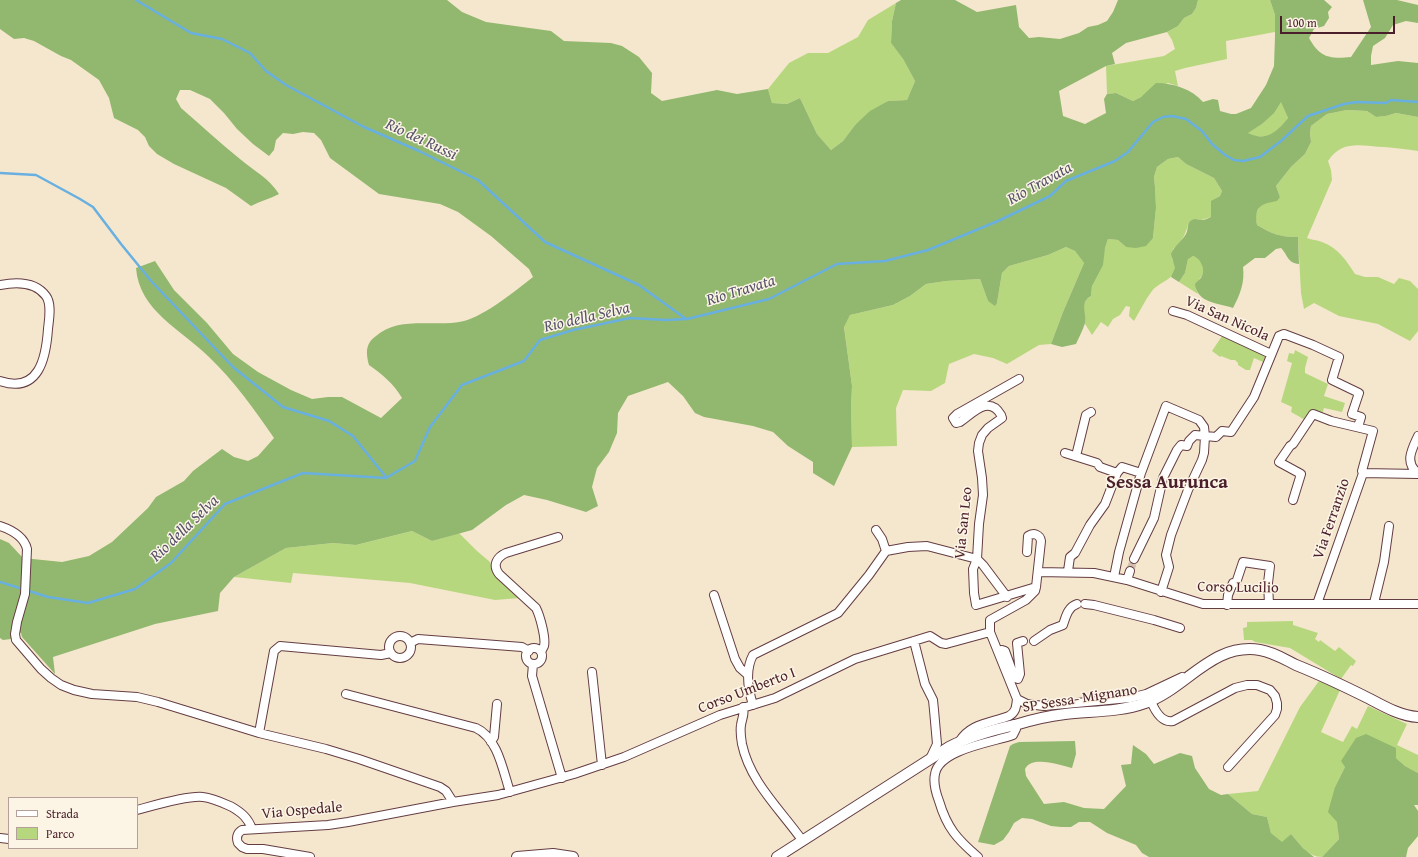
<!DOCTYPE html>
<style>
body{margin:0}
#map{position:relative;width:1418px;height:857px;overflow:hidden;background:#f5e7cd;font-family:"Gentium Book Plus",serif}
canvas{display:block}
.legend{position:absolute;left:8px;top:797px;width:130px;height:52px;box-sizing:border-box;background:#fcf5e5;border:1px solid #b59f9b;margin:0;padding:5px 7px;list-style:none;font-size:12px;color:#4a1f2b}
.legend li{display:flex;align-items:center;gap:8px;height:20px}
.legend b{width:20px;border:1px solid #b59f9b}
.scale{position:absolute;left:1280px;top:16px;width:115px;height:18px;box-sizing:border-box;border:2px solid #4a1f2b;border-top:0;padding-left:5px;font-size:12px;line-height:14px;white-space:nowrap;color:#4a1f2b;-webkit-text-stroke:3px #fcf5e5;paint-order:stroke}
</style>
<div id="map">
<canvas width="1418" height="857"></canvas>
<ul class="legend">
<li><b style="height:5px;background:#fff"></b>Strada</li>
<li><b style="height:11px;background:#b7d77f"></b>Parco</li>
</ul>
<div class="scale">100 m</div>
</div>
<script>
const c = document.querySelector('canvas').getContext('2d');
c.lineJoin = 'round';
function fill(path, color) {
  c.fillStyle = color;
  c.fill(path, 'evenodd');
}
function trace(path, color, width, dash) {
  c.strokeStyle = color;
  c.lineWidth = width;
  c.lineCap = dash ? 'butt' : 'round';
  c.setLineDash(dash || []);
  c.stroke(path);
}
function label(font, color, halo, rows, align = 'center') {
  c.font = font + ' "Gentium Book Plus",serif';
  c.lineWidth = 3;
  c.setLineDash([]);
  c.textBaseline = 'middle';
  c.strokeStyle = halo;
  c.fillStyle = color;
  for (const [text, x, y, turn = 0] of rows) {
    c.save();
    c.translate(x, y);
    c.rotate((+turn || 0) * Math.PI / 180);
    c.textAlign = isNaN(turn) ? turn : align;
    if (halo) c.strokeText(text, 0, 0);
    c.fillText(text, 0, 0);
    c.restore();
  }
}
fill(new Path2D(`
 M1198 0H1270L1275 15V32L1226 41 1227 59 1185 68 1175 71 1178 86 1168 83 1133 101 1116 93 1107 94 1106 66 1164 56 1175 49 1172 40 1167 32 1178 26 1184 18 1192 14 1196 8Z
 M896 3 892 21 891 43 903 59 915 81 907 100 888 101 855 125 843 141 831 150 817 134 800 98 787 104 772 103 768 89 789 63 808 53H828L858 37 868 20Z
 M1281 101 1288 118C1277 133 1266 142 1247 133L1262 124Z
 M1347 110 1367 111 1376 117 1386 116 1396 113 1418 117V151C1407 149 1395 148 1384 147 1362 146 1342 139 1328 161L1331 170 1332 180 1307 238C1312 240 1317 240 1322 242 1338 248 1346 260 1355 274L1365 277H1378L1394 284 1399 278 1410 281 1418 289V331L1410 341 1378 324 1339 316 1314 303 1304 309 1301 293 1298 237C1280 237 1272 234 1257 225L1255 215 1260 206 1280 197 1276 186 1291 167 1305 154 1311 142 1310 133 1311 126 1327 114Z
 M1178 157 1186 164 1214 178 1222 191 1220 196C1209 201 1212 207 1211 217L1201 220 1196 219 1188 224C1186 234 1181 243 1173 249L1172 259C1185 277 1159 281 1152 291 1145 300 1140 311 1134 321L1129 316 1130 307 1126 306 1120 315 1113 319 1108 327 1101 322 1092 335 1085 324 1084 310V304L1087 299 1091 296 1092 286 1108 239 1118 240 1126 247 1153 238 1156 208 1155 187 1154 177 1157 167 1168 159Z
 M1066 247 1075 251 1084 263 1063 312 1051 344 1039 345 1007 364 993 358 974 354 949 364 945 383 931 391 903 390 896 408 897 446 852 447 851 406 852 386 844 326 850 315 893 305 910 296 926 284 946 281 980 279 988 301 997 303 1002 273 1009 266 1048 255Z
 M1193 256C1200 258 1206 267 1203 274 1200 281 1202 274 1199 280 1197 282 1197 286 1196 289L1198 294 1179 282 1185 273 1188 258Z
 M1222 336 1266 354 1263 362 1254 358 1250 370H1246L1238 365V363L1235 360H1231L1221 356 1220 357 1212 351Z
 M1295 350 1308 357 1305 368V373L1328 384 1324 396 1345 403 1342 412 1324 408 1322 415 1307 421 1291 412 1292 407 1281 402 1292 363 1287 361 1289 353 1294 354Z
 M412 531 432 541 459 533 477 551 490 562 493 572 520 598 495 600 410 583 293 573 291 583 234 577 286 548 333 543 356 545Z
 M1293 621V625L1318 633 1315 639 1319 642 1320 640 1335 651 1339 647 1356 661 1353 666 1351 665 1341 679 1290 648 1255 642 1252 640H1244L1243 628 1247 627V622Z
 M1319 681 1340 690 1321 732 1343 742 1352 726 1357 729 1368 706 1407 724 1397 745 1418 755V773L1405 766 1396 758 1345 767 1335 787 1339 839 1322 857C1308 857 1300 844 1291 834L1282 843 1271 833 1267 817 1252 814 1228 794 1258 791 1300 707Z`), '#b7d77f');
fill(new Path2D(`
 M0 0H447L462 12 486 22 551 31 564 41 611 43 622 46 639 57 652 73 651 93 662 101 717 90 737 94 768 89 772 103 787 104 800 98 817 134 831 150 843 141 855 125 870 111 888 101 907 100 915 81 903 59 891 43 892 21 896 3 901 0H955L977 12 1016 5 1019 27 1029 38 1039 37 1060 39 1079 33 1088 27 1098 25 1107 21 1113 12 1118 0H1198L1196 8 1192 14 1184 18 1178 26 1167 32 1126 43 1112 53 1115 64 1106 66 1059 91 1063 116 1085 124 1106 113 1104 99 1107 94 1116 93 1133 101 1141 97 1156 83C1173 83 1192 89 1203 102L1213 99 1218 100 1220 111 1231 114H1236L1251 108 1266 85 1274 66 1275 36V15L1270 0H1324L1332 7 1328 12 1329 18 1324 26 1314 29 1309 38C1320 58 1330 59 1351 57L1371 27 1363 0H1397L1418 5V23L1406 21 1393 25 1385 38 1373 46 1371 56V65L1398 61 1418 63V117L1396 113 1386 116 1376 117 1367 111 1347 110 1327 114 1311 126 1310 133 1311 142 1305 154 1291 167 1276 186 1280 197 1277 201C1260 204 1254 207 1257 225 1272 234 1280 237 1298 237L1299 264C1287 263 1288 255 1281 248L1276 249 1265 258H1255L1243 267C1245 282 1240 295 1233 308 1218 303 1197 303 1195 284 1197 281 1201 279 1202 276 1206 269 1200 258 1193 256L1188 259 1185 273 1179 282 1171 277 1175 268 1171 254C1174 246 1182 241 1186 234 1189 229 1186 223 1192 220 1196 218 1198 220 1202 220 1205 220 1208 218 1211 217V201L1220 196 1222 191 1214 178 1186 164 1178 157 1168 159 1157 167 1154 177 1155 187 1156 208 1153 238 1146 246 1136 248 1126 247 1118 240 1108 239 1105 248 1103 265 1092 286 1091 296C1079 303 1087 312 1085 323 1083 330 1079 337 1076 344L1062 347 1051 344 1063 312 1084 263 1075 251 1066 247 1048 255 1009 266 1002 273 997 303 995 306 988 301 980 279 946 281 926 284 910 296 893 305 850 315 844 327 852 386 851 406 852 447 834 486 813 473V462L788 446 773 432 753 426 704 417 695 413 683 396 668 382 628 396 618 413 617 433 609 452 597 468 592 487 598 506 586 512 547 500 524 495 506 505 472 530 432 541 412 531 356 545 333 543 286 548 234 577 220 593 218 611 155 624 53 657 55 674 22 637 21 633 12 630 11 639 3 640 0 638V539L9 543 23 558 62 562 89 556 112 542 148 508 156 497 184 481 193 471 222 449 234 457 248 461 258 456 274 438C255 410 234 381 209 357 182 330 139 311 136 268L155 261 174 290 207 323 233 354 258 372 291 390 312 399 328 397H342L381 418 402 398C394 384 382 374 369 365 366 353 365 344 376 336 400 315 435 328 464 321 486 315 515 291 533 277L529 269 491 236 458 212 440 204 379 194 330 158 321 140 314 133 303 132 293 134 283 133 276 140 274 150 269 156 253 144 237 129 224 113 210 99 190 90H180L176 99 181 108C201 125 220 143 240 159 254 171 269 178 279 194 270 199 260 201 251 206L226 188 174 164 157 154 149 146 145 137 138 130 114 118 109 98 99 80 71 60 61 56 34 41 24 38 14 39 0 29ZM1281 102 1288 118C1277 132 1266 142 1248 133L1262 124 1274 113Z
 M1366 734 1396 748V758L1405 766 1418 773V805H1414L1418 811V836L1408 848 1406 857H1322L1339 839 1337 822 1328 812 1335 787 1345 767 1341 761 1356 738Z
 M1075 741 1076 754 1072 768C1060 765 1032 755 1025 769L1026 776 1044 804 1064 802 1084 808 1104 809 1126 786 1121 765 1131 764 1133 745 1146 754 1154 764 1180 753 1192 756 1195 768 1209 789 1221 795 1228 794 1252 814 1267 817 1271 833 1282 842 1291 834 1303 848 1314 857H1149L1142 853 1136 845 1107 833 1090 822H1079L1071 827H1061L1051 826 1032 819 1022 818 1014 823 1009 832 1003 840 994 845 978 842 1010 746 1013 744 1019 742Z`), '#91b86e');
trace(new Path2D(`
 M136 0 191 33 222 39 250 53 266 71 286 85 364 127 419 151 478 180 545 242 639 285 686 319
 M0 173 36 175 80 199 93 207 121 244 152 282 233 367 283 407 329 421 353 436 386 477
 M0 582 48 597 88 603 135 589 171 563 225 504 303 473 386 478 415 461 430 427 462 385 524 361 540 340 573 330 630 318 666 320 687 319 769 299 837 264 885 261 928 250 998 221 1050 196 1066 181 1115 161 1128 152 1153 122 1163 117 1172 116 1186 119 1202 131 1212 144 1225 155 1234 160 1243 161 1260 157 1281 141 1308 116 1344 104 1357 102 1386 103 1391 100 1418 102`), '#69b0e0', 2.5);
trace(new Path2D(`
 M1130 571 1134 559`), '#d3bfad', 8, [8, 4]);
const minor = new Path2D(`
 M0 285C15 282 35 281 46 296 52 304 49 319 48 329 46 358 39 394 0 381
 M1173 311 1187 315 1271 354
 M1019 379 957 414 953 418 956 423 960 422C972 414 989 394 1001 415L1002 418 988 428 982 435 979 443 978 451 982 478 983 495 979 524 977 559 973 569 974 593 976 605 1036 587
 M1418 436C1412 449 1404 463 1418 473
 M1065 453 1097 463 1100 467 1117 473 1122 467 1141 473
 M1076 456 1086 415 1091 412
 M1363 473 1418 474
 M1293 500 1301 474 1279 462 1290 446 1293 444 1313 414 1331 421 1373 431 1362 471 1363 473 1361 479 1317 604
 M0 526C12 530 24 536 27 549L25 594 17 622 15 634 16 640 41 669 51 678 61 685 74 690 92 694 137 697 158 702 259 733 326 749 359 759 440 787 446 791 453 802
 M876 530 882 539 886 551
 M1134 559 1154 518 1163 478 1177 450 1181 445 1187 446 1189 441 1195 435 1216 437 1222 431 1231 432 1254 397 1279 336 1284 334 1313 345 1339 357 1332 380 1359 393 1352 414 1361 417 1358 427
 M1068 571 1070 557 1075 553 1090 525 1105 504 1117 473
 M1038 572 1094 573 1127 580 1203 604H1418
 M1114 577 1119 552 1141 473 1166 406 1199 420 1204 427 1205 436 1204 453 1202 460 1188 490 1171 535 1166 555 1169 567 1161 592
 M1127 580 1130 571
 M714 595 735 659 740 668 748 675
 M1374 603 1384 562 1389 526
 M1085 604 1094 605 1154 620 1180 628
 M1227 605 1228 595 1233 583H1236L1243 562 1270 566 1268 583 1269 604
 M389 647a11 11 0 1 1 22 0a11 11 0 1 1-22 0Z
 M914 641 925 684 933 700 934 710 937 744 930 759
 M1034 641 1050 630 1063 625C1066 616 1068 607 1077 604
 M410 643 418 639 522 647 529 651
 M526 656a8 8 0 1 1 16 0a8 8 0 1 1-16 0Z
 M998 651 1002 650 1005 651 1014 676 1015 678 1018 679 1020 674 1017 643 1023 641
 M541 652C542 650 543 648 544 646 546 638 540 616 536 608L499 574C492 565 497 557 506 553L558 537
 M533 664 532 676 562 778
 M592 672 602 765
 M346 694 476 728C498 738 503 771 510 792
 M1017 699 1027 704 1044 706 1130 698 1146 694 1182 677
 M1151 701C1155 711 1162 723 1173 721L1235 688 1247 685H1257L1270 690 1275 696 1277 703V709L1275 715 1228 767
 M753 705C748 689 745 670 753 655L838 613 869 575 886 551 908 547 927 546 977 559 983 565 1007 597
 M743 707C745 714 742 718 741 725 740 731 741 738 742 744 750 782 780 809 802 840
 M259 733 274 651 280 646 381 655 391 653
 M491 742 494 737 497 704
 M959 742C970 723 991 723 1009 716 1016 712 1016 707 1017 699L990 632
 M137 810C152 806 188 795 203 797 213 798 223 803 232 807 242 813 248 818 252 829
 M0 838 9 839
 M310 857 263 849H247L242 847 238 843C236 838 237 833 242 830L328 825 348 822 453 802 498 795 574 774 624 757 720 715 775 698 855 659 930 636 941 643 946 644 990 632V620L1026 600 1035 591 1036 587 1041 541C1040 535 1034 532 1028 536L1027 552
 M978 857C957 839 947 828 939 801 936 793 933 783 935 774 939 749 994 742 1013 735L1016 729 1015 724`);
const tertiary = new Path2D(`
 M517 857 553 854 573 857
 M777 857 949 747C970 736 992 730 1015 725 1031 720 1048 716 1065 714 1091 711 1120 712 1145 703 1186 689 1212 642 1260 650 1273 652 1284 659 1296 665 1321 675 1346 687 1370 699 1385 707 1401 716 1418 717`);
trace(minor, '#643d43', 10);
trace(tertiary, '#643d43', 12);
trace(minor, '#fff', 8);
trace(tertiary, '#fff', 10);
label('15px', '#4a1f2b', '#fcf5e5', [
 ["Via San Nicola",1227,319,24],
 ["Via Ferranzio",1332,519,-71],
 ["Via San Leo",964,523,-84],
 ["Corso Lucilio",1238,588,1],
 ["Corso Umberto I",747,691,-21],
 ["SP Sessa- Mignano",1080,699,-9],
 ["Via Ospedale",302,811,-5]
]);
label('italic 16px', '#55526a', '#fcf5e5', [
 ["Rio dei Russi",421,140,25],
 ["Rio Travata",1040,184,-29],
 ["Rio Travata",741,291,-17],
 ["Rio della Selva",587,318,-13],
 ["Rio della Selva",185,529,-44]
]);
label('bold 19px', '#4a1f2b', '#fcf5e5', [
 ["Sessa Aurunca",1167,483]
]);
</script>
